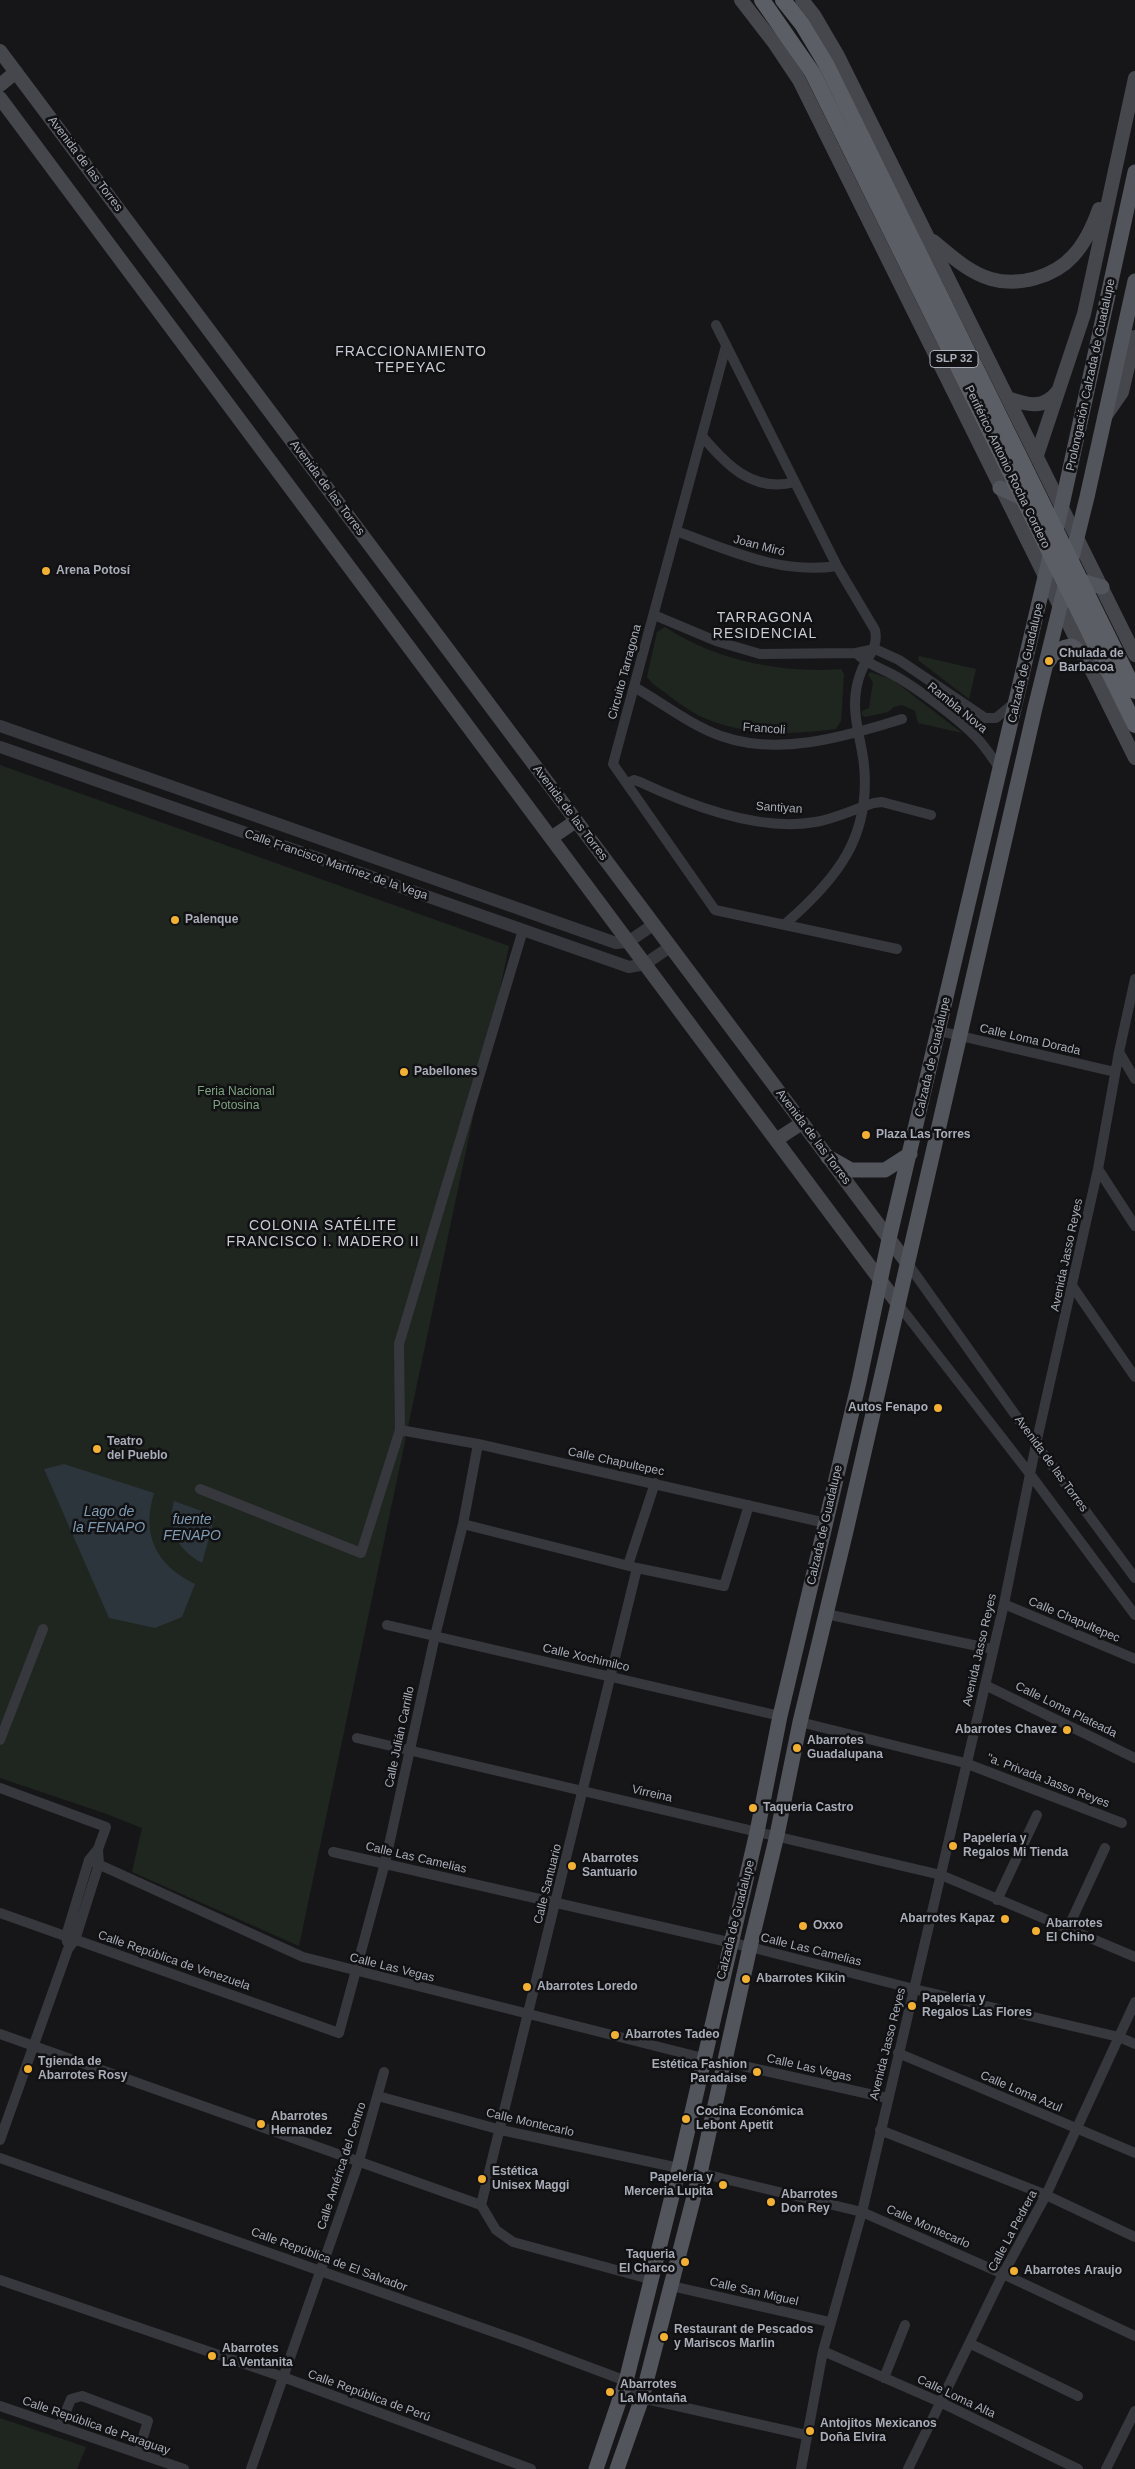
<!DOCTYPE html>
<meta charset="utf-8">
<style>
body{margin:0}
canvas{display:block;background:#161618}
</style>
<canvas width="1135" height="2469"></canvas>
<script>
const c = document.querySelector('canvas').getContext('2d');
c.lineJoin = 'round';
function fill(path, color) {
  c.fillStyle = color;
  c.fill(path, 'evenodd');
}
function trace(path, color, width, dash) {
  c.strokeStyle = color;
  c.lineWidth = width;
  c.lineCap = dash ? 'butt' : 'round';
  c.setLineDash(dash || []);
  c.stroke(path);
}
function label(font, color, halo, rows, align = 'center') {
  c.font = font + ' Arial,sans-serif';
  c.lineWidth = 5;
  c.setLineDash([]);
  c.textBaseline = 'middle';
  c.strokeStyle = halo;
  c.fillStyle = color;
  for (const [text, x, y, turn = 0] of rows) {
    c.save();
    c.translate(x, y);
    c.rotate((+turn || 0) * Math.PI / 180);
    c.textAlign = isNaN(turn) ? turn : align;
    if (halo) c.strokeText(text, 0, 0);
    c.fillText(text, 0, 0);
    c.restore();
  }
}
fill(new Path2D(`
 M665 627C714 660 783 674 841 669L844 674 841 721 836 729C791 735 747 736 704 718 686 710 669 695 653 684L647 677 657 632Z
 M919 656 976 669 969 699 918 660Z
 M870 672 893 680 962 733 918 723 915 711 902 705 894 707 888 712 865 717 862 715V711L869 708 873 682 868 675Z
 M927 684 979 723 985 722 988 727 986 732 979 733 976 726 925 687Z
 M0 765 509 946 299 1946 132 1872 142 1828 104 1813 0 1778Z
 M0 2418 86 2447 77 2469H0Z`), '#1e261f');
fill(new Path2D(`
 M64 1464 154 1493C141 1535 156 1565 195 1584L182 1617 155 1628 109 1618 44 1469Z
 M174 1501 215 1516 202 1563C177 1549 166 1529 174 1501Z`), '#2c353c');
trace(new Path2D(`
 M716 325 837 566 875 630C879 648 867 656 861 672 857 682 855 694 855 705 855 725 862 745 864 765 871 837 837 879 785 924
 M726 346 613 764 715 910 897 949
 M702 436C727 466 754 493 795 482
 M676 531C729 550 780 575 837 566
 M654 615 716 641 760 654 856 653
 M634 687C663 703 690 725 721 736 780 757 845 736 902 719
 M1001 770C993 759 985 746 975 736 956 717 922 692 899 678 884 669 868 665 856 653L875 649 899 660 985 718H996L1014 703
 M627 783 634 780 640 782C689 805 760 832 815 822 835 819 854 809 874 803L882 802 931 815
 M939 1031 1115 1072
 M1119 1052 1135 1079
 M1098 1169 1135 1226
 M908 1264 1036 1444 1135 1578
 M1073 1287 1135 1377
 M898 1304 1030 1474 1135 1615
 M400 1430 478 1444 826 1523
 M200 1489 361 1553 400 1430 399 1344 523 930
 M463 1524 637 1568 724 1586 749 1505
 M628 1565 655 1483
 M1004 1604 1135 1659
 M826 1614 992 1649
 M387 1625 780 1716
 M985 1685 1135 1758
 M800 1722 965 1763 1122 1823
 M357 1738 941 1875 1135 1957
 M0 1740 43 1629
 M0 1788 106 1827 98 1849 89 1860 66 1936 67 1942
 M333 1852 750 1947 914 1989 1119 2037 1135 2044
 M89 1860 303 1957 703 2058
 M997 1900 1037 1815
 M0 1913 339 2033 385 1863 435 1636 463 1524 478 1444
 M1068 1928 1105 1848
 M0 2034 481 2205 496 2230 513 2242 653 2280
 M898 2053 1135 2153
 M725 2062 887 2098
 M378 2096 501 2130 679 2168
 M880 2130 1046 2195 1135 2237
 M0 2140 68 1949 75 1940 99 1864 98 1849
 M0 2158 522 2342 626 2381 642 2398 806 2435
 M700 2173 862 2212 1003 2274 1135 2336
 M481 2205 637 1568
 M0 2280 283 2377 531 2469
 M672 2286 830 2322
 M971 2344 1078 2396
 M823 2351 942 2403 1078 2469
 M884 2378 905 2325
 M0 2406 184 2469
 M60 2426 71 2399 82 2396 148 2421 138 2453
 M251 2469 359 2161 384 2072
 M801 2469 823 2351 862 2212 1004 1604 1036 1444 1098 1169 1119 1052 1135 979
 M908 2469 1003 2274 1046 2195 1135 2002
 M1106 2469 1135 2411`), '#37383d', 10);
trace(new Path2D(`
 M0 726 616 943 628 942 653 925
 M0 747 629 967 645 964 670 947`), '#37383d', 12);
trace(new Path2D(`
 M741 0 775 44 799 80 1135 758
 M802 0 814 15 838 56 1135 655
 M0 51 908 1264
 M0 85 16 72
 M0 98 898 1304
 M933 241C950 255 969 273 991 279 1018 287 1054 277 1073 256 1086 242 1093 226 1099 209
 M1008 398C1027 405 1044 410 1058 391
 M1104 418 1122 392 1135 337
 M1037 455 1084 314 1135 78
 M551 838 576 821
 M776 1140 802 1123`), '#45474d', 14);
trace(new Path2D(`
 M1000 488 1031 502
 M1071 578 1102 587
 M1047 663C1054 653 1060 647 1072 646L1084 655
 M828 1157 851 1170H885L910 1154
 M596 2469 626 2381 679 2168 757 1832 780 1716 859 1382 889 1239 1062 505 1135 172
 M617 2469 642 2398 700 2173 750 1947 777 1835 800 1722 846 1531 1035 708 1087 497 1135 281`), '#53555c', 15);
trace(new Path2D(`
 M762 0 812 72 1135 725
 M783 0 802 24 826 64 1135 691`), '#5b5e65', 16);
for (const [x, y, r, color] of [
 [46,571,5,"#f2b134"],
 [1049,661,5,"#f2b134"],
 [175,920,5,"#f2b134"],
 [404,1072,5,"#f2b134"],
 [866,1135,5,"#f2b134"],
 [938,1408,5,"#f2b134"],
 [97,1449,5,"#f2b134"],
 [1067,1730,5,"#f2b134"],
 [797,1748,5,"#f2b134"],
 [753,1808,5,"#f2b134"],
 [953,1846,5,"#f2b134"],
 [572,1866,5,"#f2b134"],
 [1005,1919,5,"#f2b134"],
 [803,1926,5,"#f2b134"],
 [1036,1931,5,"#f2b134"],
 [746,1979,5,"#f2b134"],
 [527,1987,5,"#f2b134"],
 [912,2006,5,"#f2b134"],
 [615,2035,5,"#f2b134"],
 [28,2069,5,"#f2b134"],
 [757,2072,5,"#f2b134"],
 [686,2119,5,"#f2b134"],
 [261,2124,5,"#f2b134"],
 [482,2179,5,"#f2b134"],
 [723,2185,5,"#f2b134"],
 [771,2202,5,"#f2b134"],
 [685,2262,5,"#f2b134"],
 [1014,2271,5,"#f2b134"],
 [664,2337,5,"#f2b134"],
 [212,2356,5,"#f2b134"],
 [610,2392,5,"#f2b134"],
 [810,2431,5,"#f2b134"]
]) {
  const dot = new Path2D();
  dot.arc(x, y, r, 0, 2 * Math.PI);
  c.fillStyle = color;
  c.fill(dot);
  trace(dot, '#111113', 2);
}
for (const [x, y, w] of [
 [954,359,48]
]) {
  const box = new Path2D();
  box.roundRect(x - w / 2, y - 8.5, w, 17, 4);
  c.fillStyle = '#111113';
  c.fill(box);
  trace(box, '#a8adb8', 1);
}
label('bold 11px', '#a8adb8', null, [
 ["SLP 32",954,359]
]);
label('12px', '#a8adb8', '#111113', [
 ["Avenida de las Torres",85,164,53],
 ["Prolongación Calzada de Guadalupe",1091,375,-78],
 ["Periférico Antonio Rocha Cordero",1007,467,64],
 ["Avenida de las Torres",327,488,53],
 ["Joan Miró",759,546,15],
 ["Calzada de Guadalupe",1026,663,-77],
 ["Circuito Tarragona",625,672,-75],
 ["Rambla Nova",957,708,39],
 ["Francoli",764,729,4],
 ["Santiyan",779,808,4],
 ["Avenida de las Torres",570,813,53],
 ["Calle Francisco Martínez de la Vega",336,865,19],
 ["Calle Loma Dorada",1030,1040,13],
 ["Calzada de Guadalupe",933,1057,-77],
 ["Avenida de las Torres",813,1137,53],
 ["Avenida Jasso Reyes",1067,1255,-78],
 ["Calle Chapultepec",616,1462,12],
 ["Avenida de las Torres",1051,1464,54],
 ["Calzada de Guadalupe",825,1525,-77],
 ["Calle Chapultepec",1074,1620,23],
 ["Avenida Jasso Reyes",980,1650,-77],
 ["Calle Xochimilco",586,1658,13],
 ["Calle Loma Plateada",1066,1710,26],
 ["Calle Julián Carrillo",400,1737,-78],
 ["\"a. Privada Jasso Reyes",1048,1781,21],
 ["Virreina",652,1794,13],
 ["Calle Las Camelias",416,1858,13],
 ["Calle Santuario",548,1884,-76],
 ["Calzada de Guadalupe",736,1920,-76],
 ["Calle Las Camelias",811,1950,14],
 ["Calle República de Venezuela",174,1961,19],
 ["Calle Las Vegas",392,1968,14],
 ["Avenida Jasso Reyes",888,2044,-76],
 ["Calle Las Vegas",809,2068,13],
 ["Calle Loma Azul",1021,2092,23],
 ["Calle Montecarlo",530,2123,13],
 ["Calle América del Centro",342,2166,-72],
 ["Calle Montecarlo",928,2227,24],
 ["Calle La Pedrera",1013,2231,-62],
 ["Calle República de El Salvador",329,2260,20],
 ["Calle San Miguel",754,2292,13],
 ["Calle República de Perú",369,2396,20],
 ["Calle Loma Alta",956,2397,25],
 ["Calle República de Paraguay",96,2426,19]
]);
label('bold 12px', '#a8adb8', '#111113', [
 ["Arena Potosí",56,571],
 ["Chulada de",1059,654],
 ["Barbacoa",1059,668],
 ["Palenque",185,920],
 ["Pabellones",414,1072],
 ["Plaza Las Torres",876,1135],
 ["Autos Fenapo",928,1408,"right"],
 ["Teatro",107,1442],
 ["del Pueblo",107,1456],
 ["Abarrotes Chavez",1057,1730,"right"],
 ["Abarrotes",807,1741],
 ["Guadalupana",807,1755],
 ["Taqueria Castro",763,1808],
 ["Papelería y",963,1839],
 ["Regalos Mi Tienda",963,1853],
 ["Abarrotes",582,1859],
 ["Santuario",582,1873],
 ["Abarrotes Kapaz",995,1919,"right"],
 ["Abarrotes",1046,1924],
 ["El Chino",1046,1938],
 ["Oxxo",813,1926],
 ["Abarrotes Kikin",756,1979],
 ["Abarrotes Loredo",537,1987],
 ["Papelería y",922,1999],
 ["Regalos Las Flores",922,2013],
 ["Abarrotes Tadeo",625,2035],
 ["Tgienda de",38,2062],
 ["Abarrotes Rosy",38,2076],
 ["Estética Fashion",747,2065,"right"],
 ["Paradaise",747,2079,"right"],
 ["Cocina Económica",696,2112],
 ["Lebont Apetit",696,2126],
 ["Abarrotes",271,2117],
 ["Hernandez",271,2131],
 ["Estética",492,2172],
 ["Unisex Maggi",492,2186],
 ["Papelería y",713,2178,"right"],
 ["Merceria Lupita",713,2192,"right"],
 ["Abarrotes",781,2195],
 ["Don Rey",781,2209],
 ["Taqueria",675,2255,"right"],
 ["El Charco",675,2269,"right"],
 ["Abarrotes Araujo",1024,2271],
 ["Restaurant de Pescados",674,2330],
 ["y Mariscos Marlin",674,2344],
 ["Abarrotes",222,2349],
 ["La Ventanita",222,2363],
 ["Abarrotes",620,2385],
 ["La Montaña",620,2399],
 ["Antojitos Mexicanos",820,2424],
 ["Doña Elvira",820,2438]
], 'left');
label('12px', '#7fa381', '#111113', [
 ["Feria Nacional",236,1092],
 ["Potosina",236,1106]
]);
c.letterSpacing = '1px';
label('14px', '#c9ccd4', '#111113', [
 ["FRACCIONAMIENTO",411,352],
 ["TEPEYAC",411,368],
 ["TARRAGONA",765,618],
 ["RESIDENCIAL",765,634],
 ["COLONIA SATÉLITE",323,1226],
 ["FRANCISCO I. MADERO II",323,1242]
]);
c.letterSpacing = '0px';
label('italic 14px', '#7f9bb3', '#111113', [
 ["Lago de",109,1512],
 ["la FENAPO",109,1528],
 ["fuente",192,1520],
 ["FENAPO",192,1536]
]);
</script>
